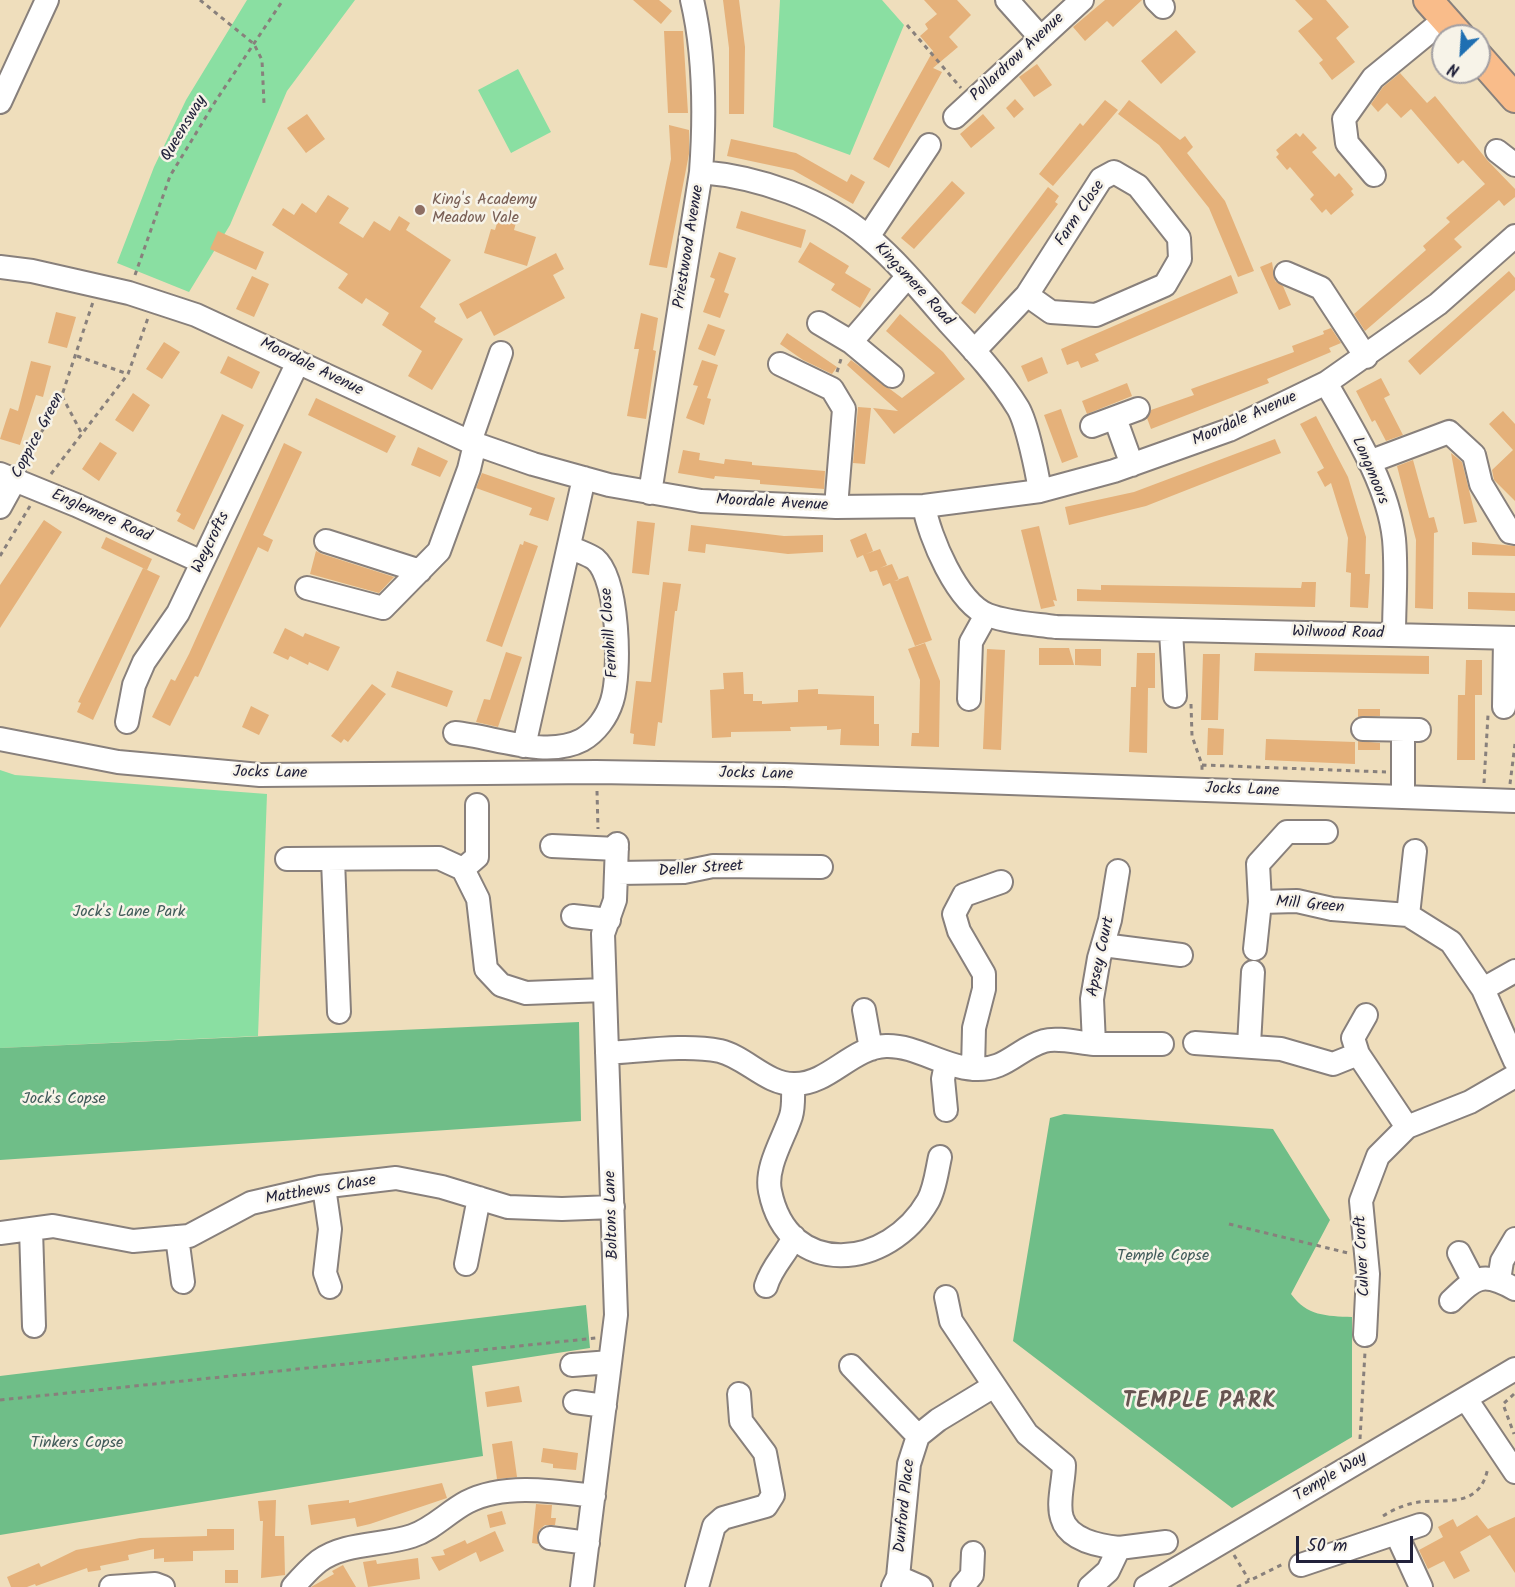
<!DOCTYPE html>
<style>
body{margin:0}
#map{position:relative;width:1515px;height:1587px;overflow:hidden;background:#efdebc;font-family:Kalam,sans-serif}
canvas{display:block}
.north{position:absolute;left:1431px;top:24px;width:60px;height:60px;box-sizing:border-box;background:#f7f3e8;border:2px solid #a29fa3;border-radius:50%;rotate:205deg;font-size:16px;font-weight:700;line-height:24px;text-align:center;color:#22223b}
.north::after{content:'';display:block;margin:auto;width:21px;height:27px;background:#1f6fb2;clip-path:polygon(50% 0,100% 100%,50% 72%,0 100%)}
.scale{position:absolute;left:1296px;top:1536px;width:117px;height:27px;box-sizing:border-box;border:3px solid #22223b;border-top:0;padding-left:8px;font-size:18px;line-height:21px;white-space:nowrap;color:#22223b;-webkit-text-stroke:4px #f7f3e8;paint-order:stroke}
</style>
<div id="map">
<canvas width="1515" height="1587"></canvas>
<div class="north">N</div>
<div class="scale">50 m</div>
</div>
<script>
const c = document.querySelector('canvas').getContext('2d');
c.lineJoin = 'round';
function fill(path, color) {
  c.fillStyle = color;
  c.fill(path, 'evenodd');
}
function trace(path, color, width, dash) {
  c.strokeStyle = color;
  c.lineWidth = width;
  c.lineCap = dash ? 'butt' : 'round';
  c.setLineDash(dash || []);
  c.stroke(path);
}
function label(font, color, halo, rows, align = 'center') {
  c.font = font + ' Kalam,sans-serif';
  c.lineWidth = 5;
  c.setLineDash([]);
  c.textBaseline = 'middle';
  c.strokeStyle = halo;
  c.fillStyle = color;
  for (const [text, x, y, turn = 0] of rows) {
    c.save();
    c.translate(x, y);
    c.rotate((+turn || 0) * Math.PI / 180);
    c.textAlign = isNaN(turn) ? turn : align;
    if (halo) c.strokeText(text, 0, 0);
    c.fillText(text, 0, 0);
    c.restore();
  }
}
fill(new Path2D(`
 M247 0H355L287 91 230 225 189 292 117 263 154 167 186 100Z
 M780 0H882L904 25 850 155 773 127Z
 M518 69 551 132 511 153 478 90Z
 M0 770 15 775 267 794 258 1036 0 1048Z`), '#8adfa2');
fill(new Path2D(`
 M579 1022 581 1121 0 1160V1048Z
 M1064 1114 1273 1129 1330 1220 1291 1294C1307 1316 1326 1316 1352 1317V1437L1232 1508 1013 1341 1050 1118Z
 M586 1305 590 1348 472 1366 483 1456 0 1535V1376Z`), '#6fbe88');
fill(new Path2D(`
 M633 0H659L672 11 661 24Z
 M723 0H739L745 47 744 114H729V48Z
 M924 0H957L971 15 949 37 958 47 933 68 942 72 889 168 873 159 933 51 920 36 928 29 925 24 937 14Z
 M1105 0H1142L1113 27 1107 21 1085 41 1073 27Z
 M1295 0H1326L1349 27 1336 38 1355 62 1332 80 1319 63 1323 60 1298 31 1313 19Z
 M1176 30 1196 52 1161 84 1141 61Z
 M664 31H683L688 113H668Z
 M1037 64 1052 85 1034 97 1019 77Z
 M1400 73 1427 103 1435 96 1488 161 1515 189V197L1504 206 1499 200 1454 239 1462 247 1365 331 1354 314 1426 250 1423 246 1450 222 1446 218 1485 184 1463 160 1458 164 1411 109 1401 118 1387 103 1378 112 1371 104 1383 87Z
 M1015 99 1024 109 1014 118 1006 108Z
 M1105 100 1118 110 1053 186 1039 174 1080 123 1083 126Z
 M1129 100 1180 140 1185 136 1193 147 1187 153 1225 201 1254 271 1238 277 1209 208 1159 145 1118 114Z
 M307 114 325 139 306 153 287 128Z
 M983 114 995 128 971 148 960 134Z
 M669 125 689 130V154L667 268 649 265 671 159Z
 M1296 133 1300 137 1303 133 1317 148 1312 152 1335 177 1339 173 1353 189 1351 191 1354 195 1331 215 1326 209 1322 213 1310 199 1314 195 1290 167 1287 170 1276 157 1279 154 1276 150Z
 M731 139 796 153 847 182 851 174 865 182 853 204 793 170 727 156Z
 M952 181 965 193 914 249 901 238Z
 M1048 187 1059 196 1055 202 1058 204 975 314 961 303Z
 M328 195 349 208 339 223 363 238 374 221 390 231 399 216 410 223 406 230 451 260 420 307 436 318 434 322 463 339 432 390 408 376 422 351 382 325 389 313 366 298 362 304 338 288 348 274 272 225 283 208 294 215 302 203 316 213Z
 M741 211 806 230 801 248 736 228Z
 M500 213 517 219 514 230 536 237 527 266 484 253 491 229 495 230Z
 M218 231 264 252 256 270 210 249Z
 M810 242 849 266 845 273 871 289 860 308 831 290 835 284 798 262Z
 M719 252 736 258 724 292 729 294 720 318 703 312 715 279 710 277Z
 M556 253 564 269 553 275 565 298 494 336 481 311 467 319 459 304Z
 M1272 262 1275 281 1283 286 1291 305 1279 310 1260 267Z
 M1509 271 1515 278V290L1420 375 1408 361Z
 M1231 275 1238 293 1095 354 1099 361 1081 368 1078 361 1067 365 1061 349Z
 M252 276 269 284 254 317 236 309Z
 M56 312 76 317 67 348 48 343Z
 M641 313 658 318 653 350 656 351 646 419 627 416 639 349H634Z
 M900 314 943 352 965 379 894 434 873 408 898 411 847 365 851 360 902 398 935 373 886 331Z
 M708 324 725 330 715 356 698 349Z
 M1331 328 1341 343 1329 348 1331 352 1267 379 1269 383 1151 429 1147 418 1151 410 1194 395 1191 389 1294 352 1292 346 1324 334 1323 331Z
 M787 333 837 367 832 374 803 360 780 344Z
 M164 342 180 352 162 379 146 369Z
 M228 356 260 372 252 389 220 373Z
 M1042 357 1048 373 1028 382 1021 366Z
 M702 360 718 365 707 398 711 399 704 425 686 418 698 386 693 385Z
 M31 361 51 366 43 397 36 395 20 445 0 439 10 408 18 411Z
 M1381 378 1390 395 1384 398 1403 435 1386 441 1375 420 1372 422 1356 391Z
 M1127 383 1132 396 1087 414 1082 401Z
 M133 393 150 405 133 432 115 420Z
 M316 398 396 436 387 453 308 415Z
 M858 407 871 408 865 464 853 463Z
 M1061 409 1078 457 1062 463 1044 415Z
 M1503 411 1515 424V501L1494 480 1492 470 1513 450 1489 424Z
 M222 414 244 425 194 530 177 521 181 514 176 511Z
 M1316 416 1348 477 1366 537 1365 574H1370L1368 608 1350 607 1351 573 1346 572 1348 538 1331 483 1325 487 1317 472 1324 468 1300 424Z
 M1275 439 1281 453 1146 506 1069 525 1065 507 1134 492Z
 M100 442 117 453 99 481 82 469Z
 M284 443 302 452 263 535 273 540 268 552 258 547 198 677 195 676 170 726 152 717 171 679 175 681 189 654Z
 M418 447 448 461 440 477 411 465Z
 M683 450 700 453 699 460 724 464 725 459 752 462V465L825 471 824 489 760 484V480L715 476 714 479 678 473Z
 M1451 453 1462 462 1477 522 1464 524Z
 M1413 460 1429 518 1434 517 1438 532 1434 533 1433 609 1415 608 1416 540 1397 466Z
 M482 473 555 498 548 521 529 515 532 508 476 488Z
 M44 520 62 532 0 628V585Z
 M637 521 655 523 649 575 632 573Z
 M691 525 784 536 823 535V552L788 554 706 544 705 553 688 551Z
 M1039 526 1057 601 1053 600 1055 606 1041 609 1021 530Z
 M866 533 873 551 866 554 880 549 887 565 880 568 892 564 899 580 894 581 908 576 932 640 915 646 890 583 883 586 877 570 870 572 863 555 857 558 850 540Z
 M106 537 152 559 147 570 101 548Z
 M524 541 538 546 502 647 486 641 520 544 523 545Z
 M1472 542 1515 546V556L1472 555Z
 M316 551 322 554 394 577 379 593 310 574Z
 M143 568 160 576 93 720 77 712 81 703 78 702Z
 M663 582 681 584 677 611H675L662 723 658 722 655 746 633 744 634 734 630 733 636 681 651 682Z
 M1302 582H1316L1315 607 1077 601V589L1101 590V585L1301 588Z
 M1468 592 1515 593V611L1468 609Z
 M285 628 303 637 305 633 340 647 328 671 309 662 308 665 290 656 288 660 273 653Z
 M925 643 940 681 939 747 911 746 912 733H919L920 680 908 649Z
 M1039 648H1069L1074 665H1039Z
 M987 649 1005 650 1001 750 983 749Z
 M1075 649H1101V666L1075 665Z
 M506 652 522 657 498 727 476 722 484 699 490 700Z
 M1137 653H1155V688H1148L1147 753 1129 752 1131 687H1136Z
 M1255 653 1429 656V674L1254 671Z
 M1203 654H1220L1218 720H1201Z
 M1466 660H1482V695H1475V760H1457L1458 695H1465Z
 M397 671 453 691 447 707 391 687Z
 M743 672 744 694H753V701H762V704L798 702V690L818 689V694L874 696V724H879V746L840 745 841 729 827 730V726L790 727 791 731 731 732V737L712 738 710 690 724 689 723 673Z
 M372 684 386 694 348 742 344 739 341 743 331 736Z
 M251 706 269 715 259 735 242 727Z
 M1358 709H1380V716L1358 717Z
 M1208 728 1224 729 1223 755H1207Z
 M1266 739 1355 742V764L1265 760Z
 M1358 741 1380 743V750H1358Z
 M519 1386 522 1402 487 1407 485 1392Z
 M512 1441 517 1477 497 1479 492 1444Z
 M543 1448 578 1453 576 1470 553 1468V1464L541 1462Z
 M442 1483 447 1498 370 1524 357 1527 355 1518 311 1525 308 1505 349 1500V1503Z
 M276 1500 275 1536H284L285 1575 261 1578 263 1521H260L258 1501Z
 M536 1504 552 1505 551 1518H556L555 1525H545L539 1530 538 1544 532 1543Z
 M502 1511 506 1524 490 1528 487 1515Z
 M1477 1515 1488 1529 1515 1517V1573L1490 1535 1460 1552 1470 1571 1454 1579 1444 1561 1428 1569 1419 1550 1443 1537 1438 1527 1453 1519 1457 1527Z
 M207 1529H234V1550L193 1551V1561L164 1562V1558L154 1559V1549L128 1555 129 1560 100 1566 101 1570 88 1572 87 1568 36 1586 35 1584 27 1587H11L7 1577 39 1563 41 1567 76 1550 140 1538 207 1536Z
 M495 1531 504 1551 480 1562 476 1552 439 1571 431 1557 445 1555 443 1550 461 1542 465 1540 467 1544Z
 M418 1558 420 1579 368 1587 363 1562 376 1560 377 1564Z
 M343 1565 356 1587H311L334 1574 332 1571Z
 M225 1570H238V1583H225Z`), '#e5b17a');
const minor = new Path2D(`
 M1007 0 1040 37
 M1156 0 1163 7
 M0 102 47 0
 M955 117 1082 0
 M1497 151 1515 165
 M701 172C759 177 823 199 868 237 898 262 924 294 949 323 973 349 999 377 1018 408 1027 423 1037 472 1040 491
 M1374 175 1347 143 1344 119 1373 78 1445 19
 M868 237 929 145
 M0 267 32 271 129 293 196 315 470 442 533 464 609 485 701 501 836 507 924 506 1040 491 1114 471 1229 430 1326 383 1438 304 1515 236
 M1286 273 1321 288 1366 357
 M819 323 851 342 892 376
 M851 342 908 276
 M974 351 1027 295 1101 179 1114 172 1138 186 1179 238 1180 259 1165 285 1096 315 1051 312 1027 295
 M780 364 832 389 844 409 836 507
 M1326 383C1353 430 1388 484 1394 539 1397 571 1394 603 1394 635
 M1115 418 1132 465
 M1092 426 1138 409
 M470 442 501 353
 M1369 462 1449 432 1474 455 1481 484 1510 532 1515 533
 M0 474 76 505 202 562
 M650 493 701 172C705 116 705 55 692 0
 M924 506C929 536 957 603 988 615 1009 623 1035 624 1056 627L1515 638
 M0 507 16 478
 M326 541 420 571
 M307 588 383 608 439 551 469 469 475 444
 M1171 632 1175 696
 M969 699 971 642 986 615
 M1504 707 1505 638
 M127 722 134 685 144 662 178 613 298 362
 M1363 729 1419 730
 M1403 730V797
 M455 733C492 736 546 759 582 740 596 732 607 717 612 701 621 673 619 579 595 559 588 554 577 551 570 547
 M0 739 118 762 260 775 596 772 784 775 1515 801
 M524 746 584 478
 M552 846 617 849
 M287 859 439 858 463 869 478 899 486 969 501 985 526 993 604 990
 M333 860 339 1012
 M463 869 477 857V805
 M617 873 684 872 713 866 821 867
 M1260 902 1258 864 1287 832H1326
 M1408 915 1415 851
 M573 916 609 920
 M1103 945 1181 955
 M1255 949 1260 902 1297 901 1332 909 1408 915 1451 942 1483 989 1515 1061
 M1483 989 1515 971
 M864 1010 871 1049
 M1366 1015 1353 1038 1358 1054 1407 1127
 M1195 1043 1281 1049 1333 1064 1358 1054
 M1094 1044 1092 999 1099 958 1110 920 1118 871
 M1249 1045 1253 972
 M607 1053C643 1051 685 1044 720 1051 746 1057 767 1085 795 1084 829 1084 852 1047 886 1046 916 1045 943 1067 974 1069 1006 1071 1017 1049 1044 1041 1057 1037 1080 1043 1094 1044 1117 1044 1139 1044 1162 1044
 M973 1069 974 1028 984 989V974L959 931 954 914 964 895 1001 882
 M793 1084C793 1095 794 1106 791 1116 784 1138 765 1167 770 1191 788 1281 889 1269 928 1201 935 1189 937 1170 940 1157
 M946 1110 943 1079 946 1064
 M324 1187 330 1229 325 1273 330 1287
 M31 1229 34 1326
 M0 1233 53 1226 133 1241 189 1236 251 1203 320 1187 396 1178 442 1187 508 1207 562 1209 613 1207
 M177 1237 183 1282
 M1459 1253 1473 1280
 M466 1264 479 1198
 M1499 1280 1502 1261 1515 1239
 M766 1286C772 1266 785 1256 794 1237
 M946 1297 951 1321 1027 1434 1064 1465C1064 1481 1057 1503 1062 1518 1068 1540 1100 1546 1119 1548L1108 1571 1090 1587
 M1451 1301C1476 1277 1482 1271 1515 1289
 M1365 1335 1368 1274 1361 1201 1378 1156 1407 1127 1470 1102 1515 1076
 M572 1365 610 1362
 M851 1366 918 1436
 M1466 1399 1515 1472
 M575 1402 605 1406
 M1397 1535 1421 1587
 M550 1538 588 1543
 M1119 1548 1166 1542
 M1301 1565 1420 1525
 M898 1577 921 1587
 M111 1587 155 1584 163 1587
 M293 1587C301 1578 310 1568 319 1561 345 1542 382 1546 412 1536 433 1529 448 1512 467 1502 504 1483 554 1491 594 1496
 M582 1587 616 1315 603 934 615 900 617 844
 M697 1587 714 1526 723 1518 766 1506 773 1495 765 1453 741 1421 739 1394
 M893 1587 898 1577 909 1464 918 1436 938 1420 994 1386
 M962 1587 972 1575 973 1553
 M1146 1587 1515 1369`);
const major = new Path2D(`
 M1428 0 1460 36
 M1479 57 1515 98`);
trace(minor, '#88807c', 26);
trace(major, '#88807c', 32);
trace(new Path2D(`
 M200 0 254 44 262 60 264 104
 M907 25 961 88
 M135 275 170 176 215 102 283 0
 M77 356 128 374
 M837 372 841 359
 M62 396 82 434
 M23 463 60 401 93 302
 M51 474 128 374 148 318
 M0 556 30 506
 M1191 704 1192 736 1202 765V773
 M1202 765 1386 772
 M1484 783 1488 715
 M1510 784 1515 744
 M597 791 598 829
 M1229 1224 1348 1253
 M1514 1394 1503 1404 1514 1434
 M0 1400 596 1338
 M1360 1439 1365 1352
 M1383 1516C1394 1509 1406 1504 1419 1502 1447 1499 1481 1508 1488 1467
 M1234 1555 1249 1580
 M1237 1587 1283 1564`), '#88807c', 3, [4.5, 4.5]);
trace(minor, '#fff', 22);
trace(major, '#f9bc8a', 28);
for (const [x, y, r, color] of [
 [420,210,6,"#8d6e63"]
]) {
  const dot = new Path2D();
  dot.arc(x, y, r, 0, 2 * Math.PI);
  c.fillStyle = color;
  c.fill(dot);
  trace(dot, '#f7f3e8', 2);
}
label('16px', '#22223b', '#f7f3e8', [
 ["Pollardrow Avenue",1018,58,-43],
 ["Queensway",185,129,-59],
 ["Farm Close",1081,214,-56],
 ["Priestwood Avenue",690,247,-81],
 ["Kingsmere Road",913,285,47],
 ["Moordale Avenue",311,368,26],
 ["Moordale Avenue",1245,420,-24],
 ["Coppice Green",39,436,-62],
 ["Longmoors",1369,471,67],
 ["Moordale Avenue",772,504,3],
 ["Englemere Road",101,517,24],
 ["Weycrofts",212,543,-64],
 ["Fernhill Close",611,633,-94],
 ["Wilwood Road",1338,634,1],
 ["Jocks Lane",270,774,1],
 ["Jocks Lane",756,775,1],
 ["Jocks Lane",1242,791,2],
 ["Deller Street",701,870,-4],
 ["Mill Green",1310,906,5],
 ["Apsey Court",1102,957,-78],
 ["Matthews Chase",321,1191,-10],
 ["Boltons Lane",613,1215,-92],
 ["Culver Croft",1364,1256,-93],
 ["Temple Way",1331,1478,-31],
 ["Dunford Place",906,1506,-84]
]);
label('16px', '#785e54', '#f7f3e8', [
 ["King's Academy",432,201],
 ["Meadow Vale",432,219]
], 'left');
label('16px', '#415b5a', '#f7f3e8', [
 ["Jock's Lane Park",129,913],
 ["Jock's Copse",64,1100],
 ["Temple Copse",1163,1257],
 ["Tinkers Copse",77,1444]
]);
c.letterSpacing = '1.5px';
label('bold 22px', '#665451', '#f7f3e8', [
 ["TEMPLE PARK",1200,1403]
]);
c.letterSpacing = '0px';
</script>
